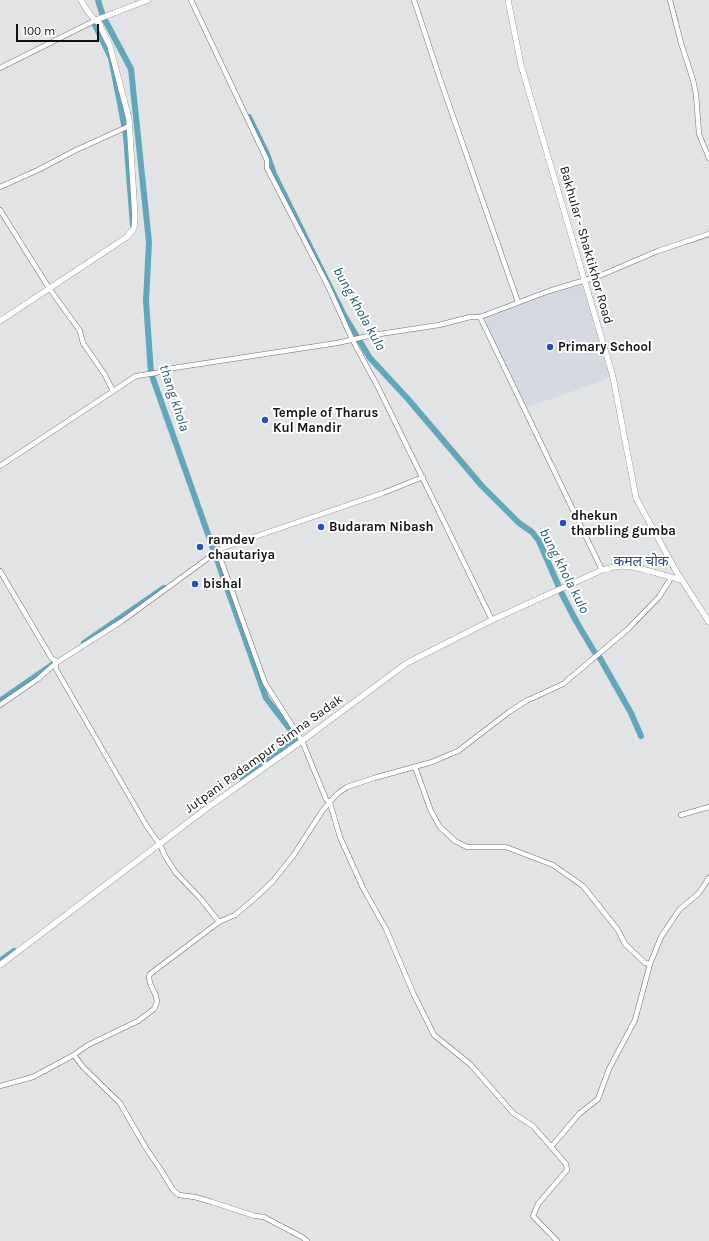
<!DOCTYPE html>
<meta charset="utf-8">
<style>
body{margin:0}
#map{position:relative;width:709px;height:1241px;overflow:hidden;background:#e2e3e4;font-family:Karla,sans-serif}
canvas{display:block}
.scale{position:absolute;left:16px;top:24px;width:83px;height:18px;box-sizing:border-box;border:2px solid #111;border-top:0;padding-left:5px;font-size:12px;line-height:14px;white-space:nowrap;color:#111;-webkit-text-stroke:3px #fff;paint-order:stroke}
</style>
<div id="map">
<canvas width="709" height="1241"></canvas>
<div class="scale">100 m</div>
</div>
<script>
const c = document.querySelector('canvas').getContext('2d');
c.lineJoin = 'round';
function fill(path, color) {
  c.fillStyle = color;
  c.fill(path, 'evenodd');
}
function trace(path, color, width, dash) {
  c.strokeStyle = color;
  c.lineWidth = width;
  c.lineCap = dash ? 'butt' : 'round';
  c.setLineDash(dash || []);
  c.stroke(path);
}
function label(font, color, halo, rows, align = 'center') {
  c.font = font + ' Karla,"Noto Sans Devanagari",sans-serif';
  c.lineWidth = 4;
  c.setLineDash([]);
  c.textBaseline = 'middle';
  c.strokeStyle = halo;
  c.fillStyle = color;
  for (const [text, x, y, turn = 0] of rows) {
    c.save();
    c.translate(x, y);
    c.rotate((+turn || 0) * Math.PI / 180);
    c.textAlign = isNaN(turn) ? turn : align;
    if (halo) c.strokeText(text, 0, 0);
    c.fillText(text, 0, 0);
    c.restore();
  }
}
fill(new Path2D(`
 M586 281 613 377 525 408 480 317 518 302Z`), '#d5d9e1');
trace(new Path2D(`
 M98 0 102 13
 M105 20 131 69 149 242 146 301 151 373 266 698 299 741
 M94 23 111 58 120 103 126 136 133 226
 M249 117 267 154 274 174 345 317 370 358 408 399 482 486 519 523 532 532 539 541 562 594 576 621 595 653
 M84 643 164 588
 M600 658 631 713 641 736
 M0 701 52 665
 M243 780 297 739
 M0 961 14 951`), '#61a6ba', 6);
const minor = new Path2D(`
 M191 0 267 160V168L328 286 352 339 378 387 492 620
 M414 0 441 82 518 302
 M670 0 681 43 693 80 696 94 699 134 709 158
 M0 68 96 20
 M0 187 38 170 74 151 129 126
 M0 210 49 288 80 331 83 343 105 375 113 391
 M480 317 602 570
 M0 466 136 376 156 373 167 369 337 343 373 335 439 325 470 317H480L549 291 599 276 658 251 709 234
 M218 552 265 683 302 741 326 799 330 803 340 837 363 888 386 929 414 995 434 1035 471 1065 513 1113 533 1126 566 1164 567 1170 538 1204 533 1216 557 1241
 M0 571 52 659 55 660 56 669 146 825 160 845 165 856 176 873 201 899 219 922
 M0 705 38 679 56 663 122 621 222 548 383 493 423 477
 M415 767 431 811 440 827 455 841 467 847H506L553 865 583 886 618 930 625 944 645 963 650 964
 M681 815 709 807
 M74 1055 83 1067 120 1103 146 1148 161 1170 173 1190 179 1195 195 1197 212 1202 255 1216 264 1217 302 1237 307 1241
 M0 1086 33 1077 72 1056 88 1045 138 1021 154 1009 157 1002 156 996 150 983 149 977 150 974 219 922 235 915 254 899 273 881 293 856 323 810 337 794 347 787 374 778 432 762 458 751 509 712 526 701 563 684 628 629 659 597 671 578
 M551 1147 579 1114 598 1099 609 1069 635 1020 650 964 661 937 679 910 699 893 709 878`);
const tertiary = new Path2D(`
 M508 0 521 65 613 377 636 498 676 571 709 622
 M96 20 148 0
 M0 321 127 237 134 228 135 217 129 119 110 46 101 28 100 24C91 18 86 9 81 0
 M0 965 207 808 299 743 407 663 492 620 602 570C608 569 615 566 621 566 641 566 662 576 682 580`);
trace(minor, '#6e6e6f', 5.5);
trace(tertiary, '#6e6e6f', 6);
trace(minor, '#fff', 4.5);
trace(tertiary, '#fff', 5.5);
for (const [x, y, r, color] of [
 [550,347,4,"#284fbe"],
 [265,420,4,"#284fbe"],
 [563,523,4,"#284fbe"],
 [321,527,4,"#284fbe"],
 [200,547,4,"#284fbe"],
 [195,584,4,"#284fbe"]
]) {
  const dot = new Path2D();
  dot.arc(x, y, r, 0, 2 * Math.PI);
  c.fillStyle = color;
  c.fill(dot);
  trace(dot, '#fff', 1.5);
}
label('13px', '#111', '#fff', [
 ["Bakhular - Shaktikhor Road",586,245,74],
 ["Jutpani Padampur Simna Sadak",264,754,-36]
]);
label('bold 13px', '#111', '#fff', [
 ["Primary School",558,347],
 ["Temple of Tharus",273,413],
 ["Kul Mandir",273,428],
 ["dhekun",571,516],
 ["tharbling gumba",571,531],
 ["Budaram Nibash",329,527],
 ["ramdev",208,540],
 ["chautariya",208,555],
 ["bishal",203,584]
], 'left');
label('italic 14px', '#225b6a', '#fff', [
 ["bung khola kulo",359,309,61],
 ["thang khola",174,398,72],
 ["bung khola kulo",564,571,63]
]);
label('14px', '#2f4780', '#fff', [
 ["कमल चोक",641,562]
]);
</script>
